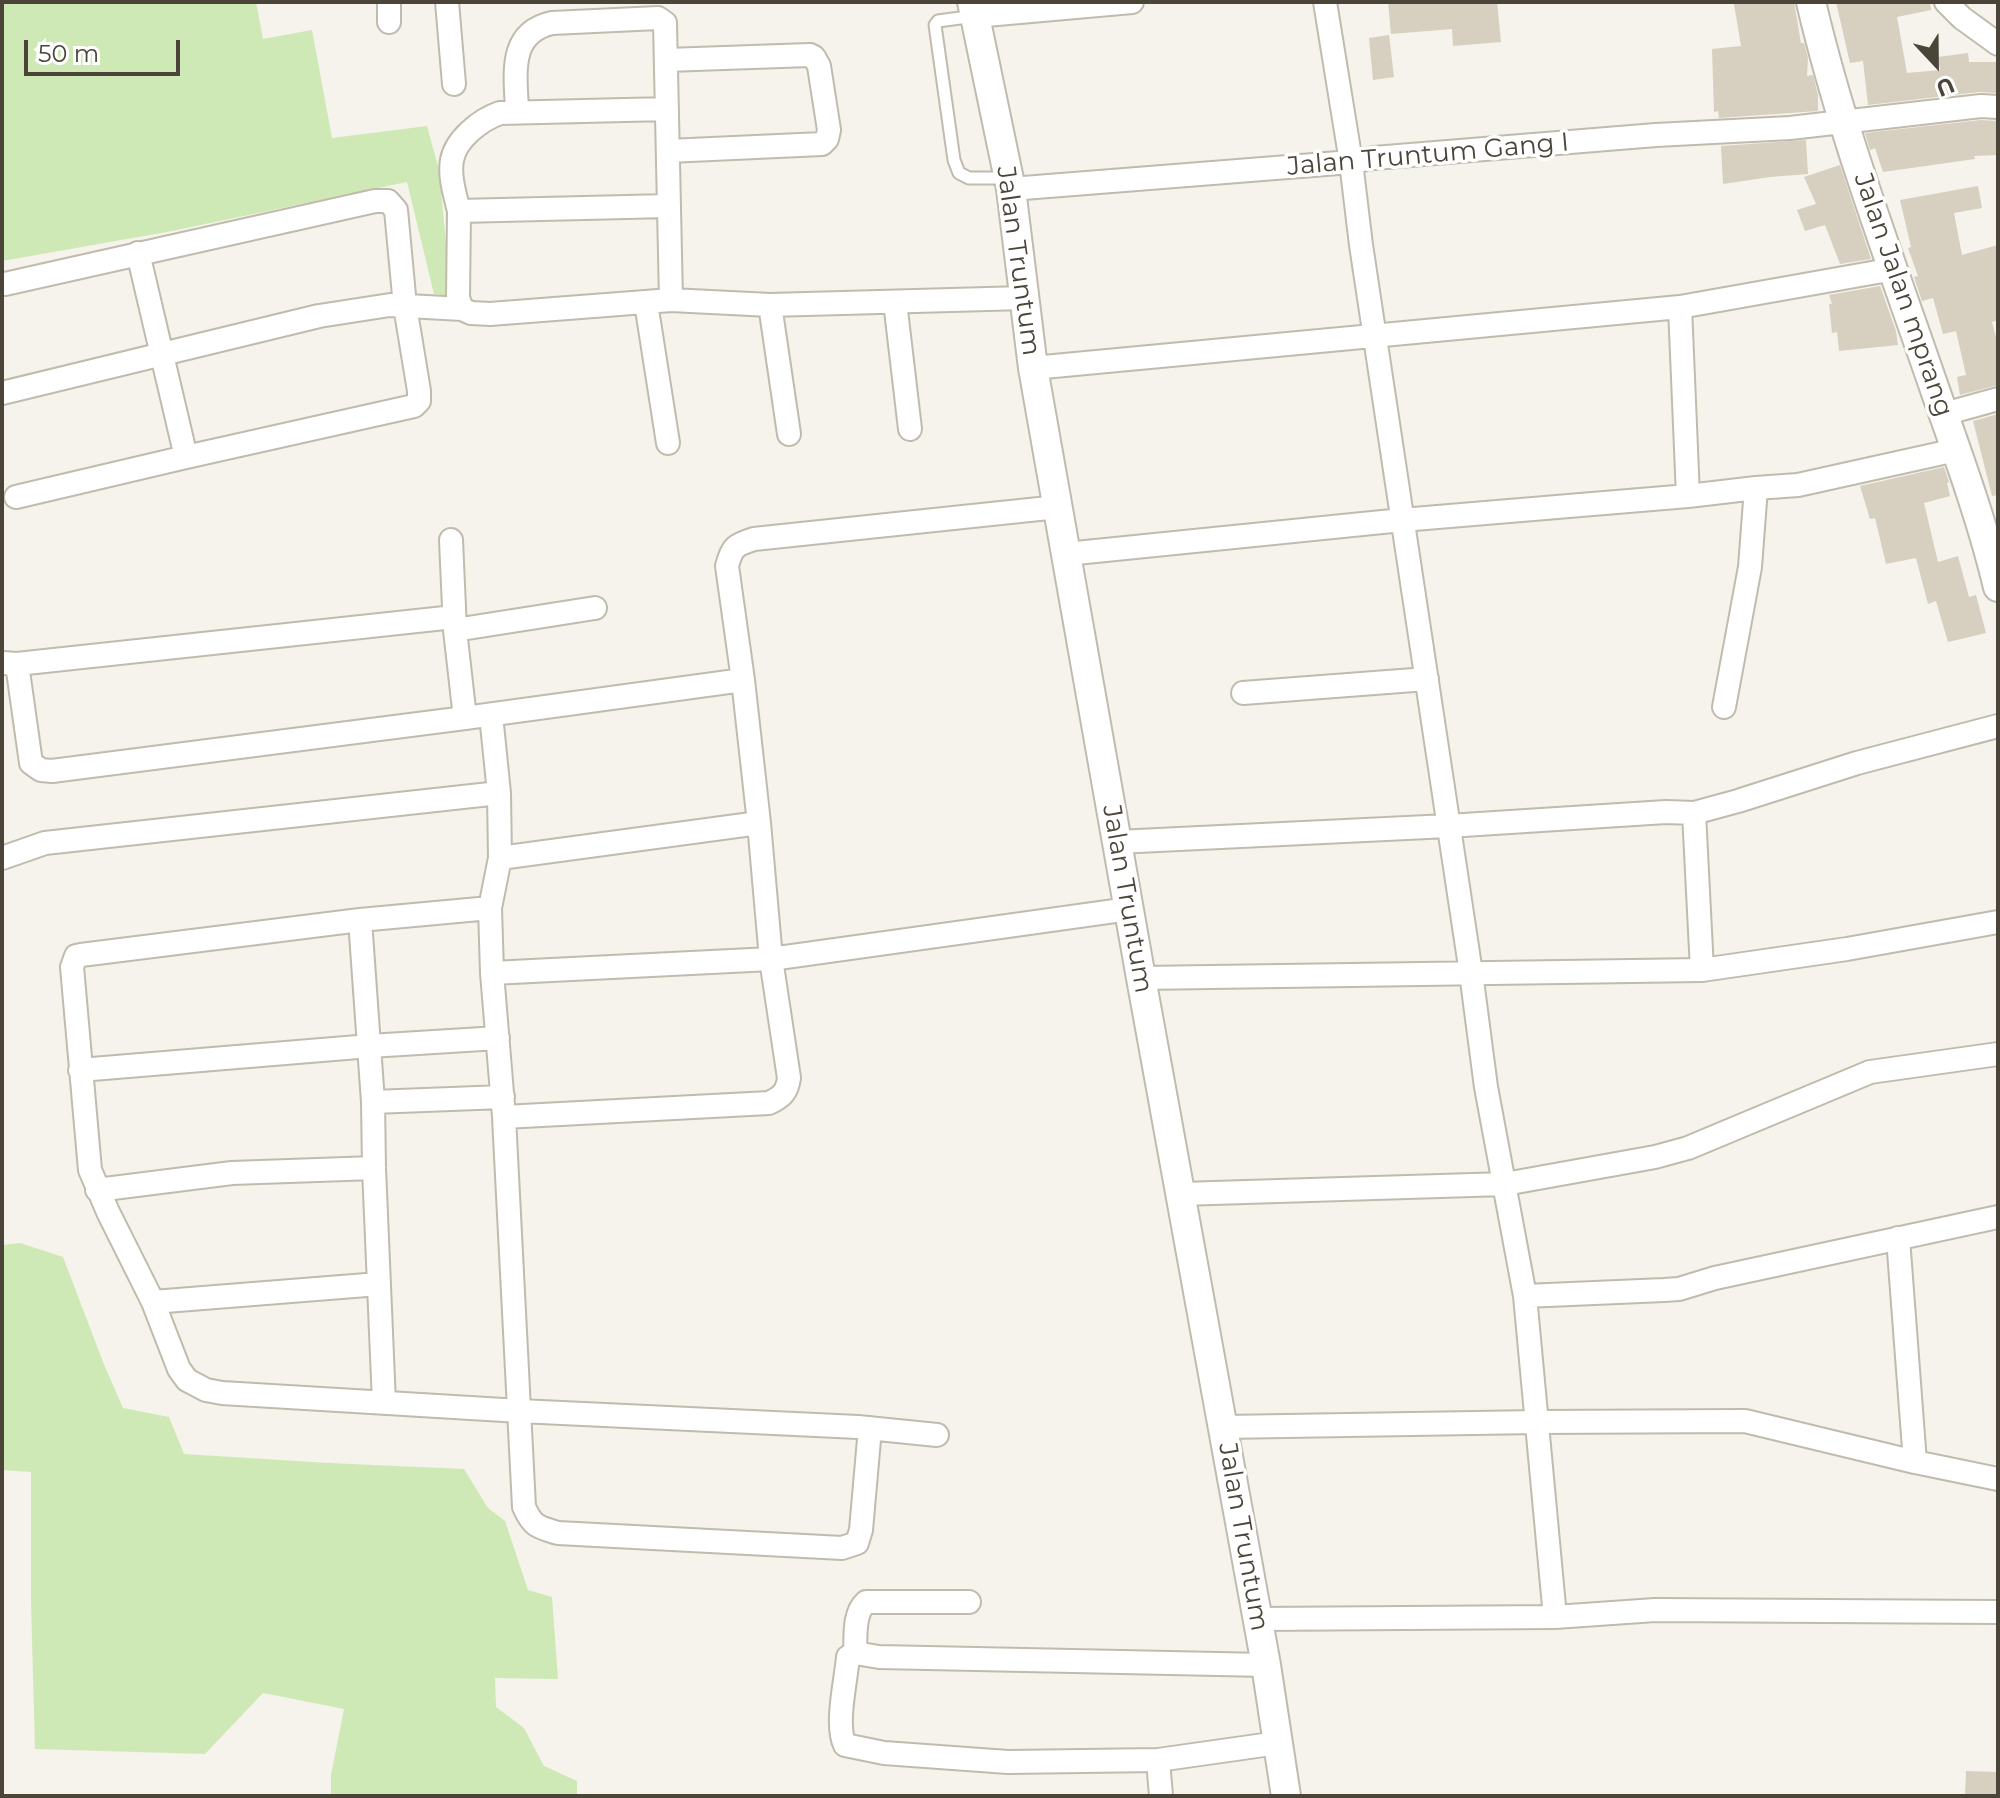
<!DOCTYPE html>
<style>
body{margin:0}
#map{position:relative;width:2000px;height:1798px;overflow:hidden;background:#f5f3eb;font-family:Montserrat,sans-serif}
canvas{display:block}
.frame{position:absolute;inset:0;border:4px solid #4a4439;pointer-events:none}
.north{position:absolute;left:1896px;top:24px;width:80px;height:80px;-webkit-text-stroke:6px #fff;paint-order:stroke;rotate:158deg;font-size:22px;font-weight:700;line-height:32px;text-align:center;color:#4a4439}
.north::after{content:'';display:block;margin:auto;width:28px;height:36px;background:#4a4439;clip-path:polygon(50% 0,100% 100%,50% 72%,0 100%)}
.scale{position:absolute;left:24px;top:40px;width:156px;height:36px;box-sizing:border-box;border:4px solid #4a4439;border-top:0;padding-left:10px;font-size:24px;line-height:28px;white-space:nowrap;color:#4a4439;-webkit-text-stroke:6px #fff;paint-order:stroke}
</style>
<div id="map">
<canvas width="2000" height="1798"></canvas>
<div class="frame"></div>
<div class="north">U</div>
<div class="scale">50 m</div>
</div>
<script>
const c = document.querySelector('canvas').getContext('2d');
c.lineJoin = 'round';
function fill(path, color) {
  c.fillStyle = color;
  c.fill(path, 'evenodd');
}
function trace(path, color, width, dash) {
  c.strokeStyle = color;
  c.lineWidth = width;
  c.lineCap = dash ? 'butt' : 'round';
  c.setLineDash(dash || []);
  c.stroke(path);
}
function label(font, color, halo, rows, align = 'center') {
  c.font = font + ' Montserrat,sans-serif';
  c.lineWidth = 7;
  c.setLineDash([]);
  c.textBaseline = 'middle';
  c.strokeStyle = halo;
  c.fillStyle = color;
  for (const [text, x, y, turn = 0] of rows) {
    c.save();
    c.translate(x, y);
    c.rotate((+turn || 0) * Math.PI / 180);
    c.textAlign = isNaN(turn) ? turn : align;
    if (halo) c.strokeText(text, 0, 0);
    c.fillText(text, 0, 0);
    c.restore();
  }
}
fill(new Path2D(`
 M2 2H256L263 39 312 30 332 138 427 126 439 170 451 296 434 294 407 182 167 232 2 261Z
 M20 1243 63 1257 103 1362 123 1408 169 1417 184 1454 329 1463 464 1469 488 1508 505 1521 528 1590 552 1597 558 1679 495 1678 496 1707 524 1728 544 1766 577 1781V1796H331V1775L344 1709 263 1693 205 1754 35 1749 31 1602V1472L2 1470V1245Z`), '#cee9b5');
fill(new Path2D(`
 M1388 2H1497L1501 42 1453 46 1452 29 1391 34Z
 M1745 2H1794L1801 43H1804L1808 58 1807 76 1813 75 1818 95V111L1719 118 1718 111 1714 112 1712 49 1741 46 1734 4Z
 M1836 2H1930L1931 10 1897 17 1907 73 1940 70 1938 57 1968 53 1969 62H1998V93L1979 92 1868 105 1863 61 1850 63Z
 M1389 35 1394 77 1373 80 1369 38Z
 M1981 120 1998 121V155L1974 156 1975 159 1883 172 1875 148 1870 150 1865 133Z
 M1806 140 1808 174 1770 177 1723 184 1721 146Z
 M1840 165 1871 259 1840 264 1825 225 1805 231 1797 210 1816 204 1804 177Z
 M1978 186 1982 208 1954 213 1962 255 1998 245V320L1992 322 1998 345V385L1960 395 1957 377 1966 375 1956 331 1943 334 1933 298 1922 301 1914 277 1918 276 1908 248 1911 247 1900 200Z
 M1880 286 1896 331 1898 345 1839 351 1837 332 1832 333 1829 304H1832L1829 295Z
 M1998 414V495L1992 496 1973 421Z
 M1944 467 1949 482 1947 483 1950 496 1924 503 1938 562 1958 556 1969 597 1976 595 1986 633 1948 642 1936 601 1928 604 1916 558 1886 564 1875 518 1870 519 1860 486Z
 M1966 1771 1998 1772V1796H1965Z`), '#d7cfc0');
const service = new Path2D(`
 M975 16 938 21 935 25 954 160 959 173 969 178H1008`);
const minor = new Path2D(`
 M389 2V22
 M447 2 454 84
 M1325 2 1351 162 1361 245 1471 973 1486 1087 1525 1296 1555 1617
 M1946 2 1962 18 1998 44
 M975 16 1132 2
 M667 60 810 55 814 57 819 66 829 130 827 139 822 144 668 151
 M517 112C516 76 507 33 552 23L658 18 665 23 671 300
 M1011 189 1351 162 1374 158 1656 135 1790 128 1981 106 1998 107
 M668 206 459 211 458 298 462 309 471 313 490 314 671 300 770 305 1024 298
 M459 211C455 195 449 176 452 160 456 139 480 120 500 113L667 109
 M138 253 186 457
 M5 284 375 201H388L396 210 405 306 419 391V401L414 406 186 457 16 497
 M895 302 910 429
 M646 303 668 443
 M770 305 789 434
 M1680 307 1688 496
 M1033 368 1680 307 1894 269
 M2 393 319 316 390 305 462 309
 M1944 414 1998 399
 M451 540 455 630 465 718
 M1066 554 1402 520 1688 496 1756 488 1798 485 1956 450
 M455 630 595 608
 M3 663 17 664 454 617
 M17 664 31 763 41 770 52 771 465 718 743 680
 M1243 693 1427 679
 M1724 707 1750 567 1756 488
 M491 715 499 793 500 858 490 908 492 973 504 1117 524 1507C533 1527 538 1527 558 1533L842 1548 857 1543 861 1530 870 1428
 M1694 813 1702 970
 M1117 842 1448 826 1666 812 1694 813 1738 801 1857 763 1998 726
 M2 858 45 843 499 793
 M500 858 759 823
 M490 908 360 920 81 955 76 956 72 967 90 1170 108 1212 153 1302 179 1369 187 1380 206 1390 222 1393 520 1411 858 1427 937 1435
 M360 920 373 1102 374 1168 384 1403
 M492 973 771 959 1129 909
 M1141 978 1702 970 1847 949 1998 922
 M80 1070 370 1046 498 1038
 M373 1102 503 1097
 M504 1117 769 1103C782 1097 787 1092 789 1078L771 959 759 823 743 680 727 566C732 547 735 545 754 539L1058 507
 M97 1190 232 1173 374 1168
 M1181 1194 1505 1184 1655 1157 1688 1148 1870 1072 1998 1054
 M1898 1238 1915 1462
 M1525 1296 1664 1290 1679 1289 1715 1278 1998 1217
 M153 1302 379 1284
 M1223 1427 1537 1422 1745 1421 1915 1462 1998 1479
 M1257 1619 1555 1617 1655 1610 1998 1612
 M855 1653C856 1637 853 1614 866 1602H969
 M1266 1665 879 1657 855 1653 848 1657C846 1681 835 1725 845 1745L884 1753 1008 1762 1158 1760 1278 1743
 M1158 1760 1161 1796`);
const tertiary = new Path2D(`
 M972 2 1011 189 1033 368 1141 978 1266 1665 1286 1796
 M1811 2C1842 134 1891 262 1935 390 1958 455 1982 520 1998 587`);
trace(service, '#c1bbad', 15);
trace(minor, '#c1bbad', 26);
trace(tertiary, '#c1bbad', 32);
trace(service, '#fff', 11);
trace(minor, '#fff', 22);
trace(tertiary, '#fff', 28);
label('26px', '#4a4439', '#fff', [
 ["Jalan Truntum Gang I",1428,155,-5],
 ["Jalan Truntum",1018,261,82],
 ["Jalan Jalan mprang",1903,295,71],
 ["Jalan Truntum",1127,899,80],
 ["Jalan Truntum",1243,1537,80]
]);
</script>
